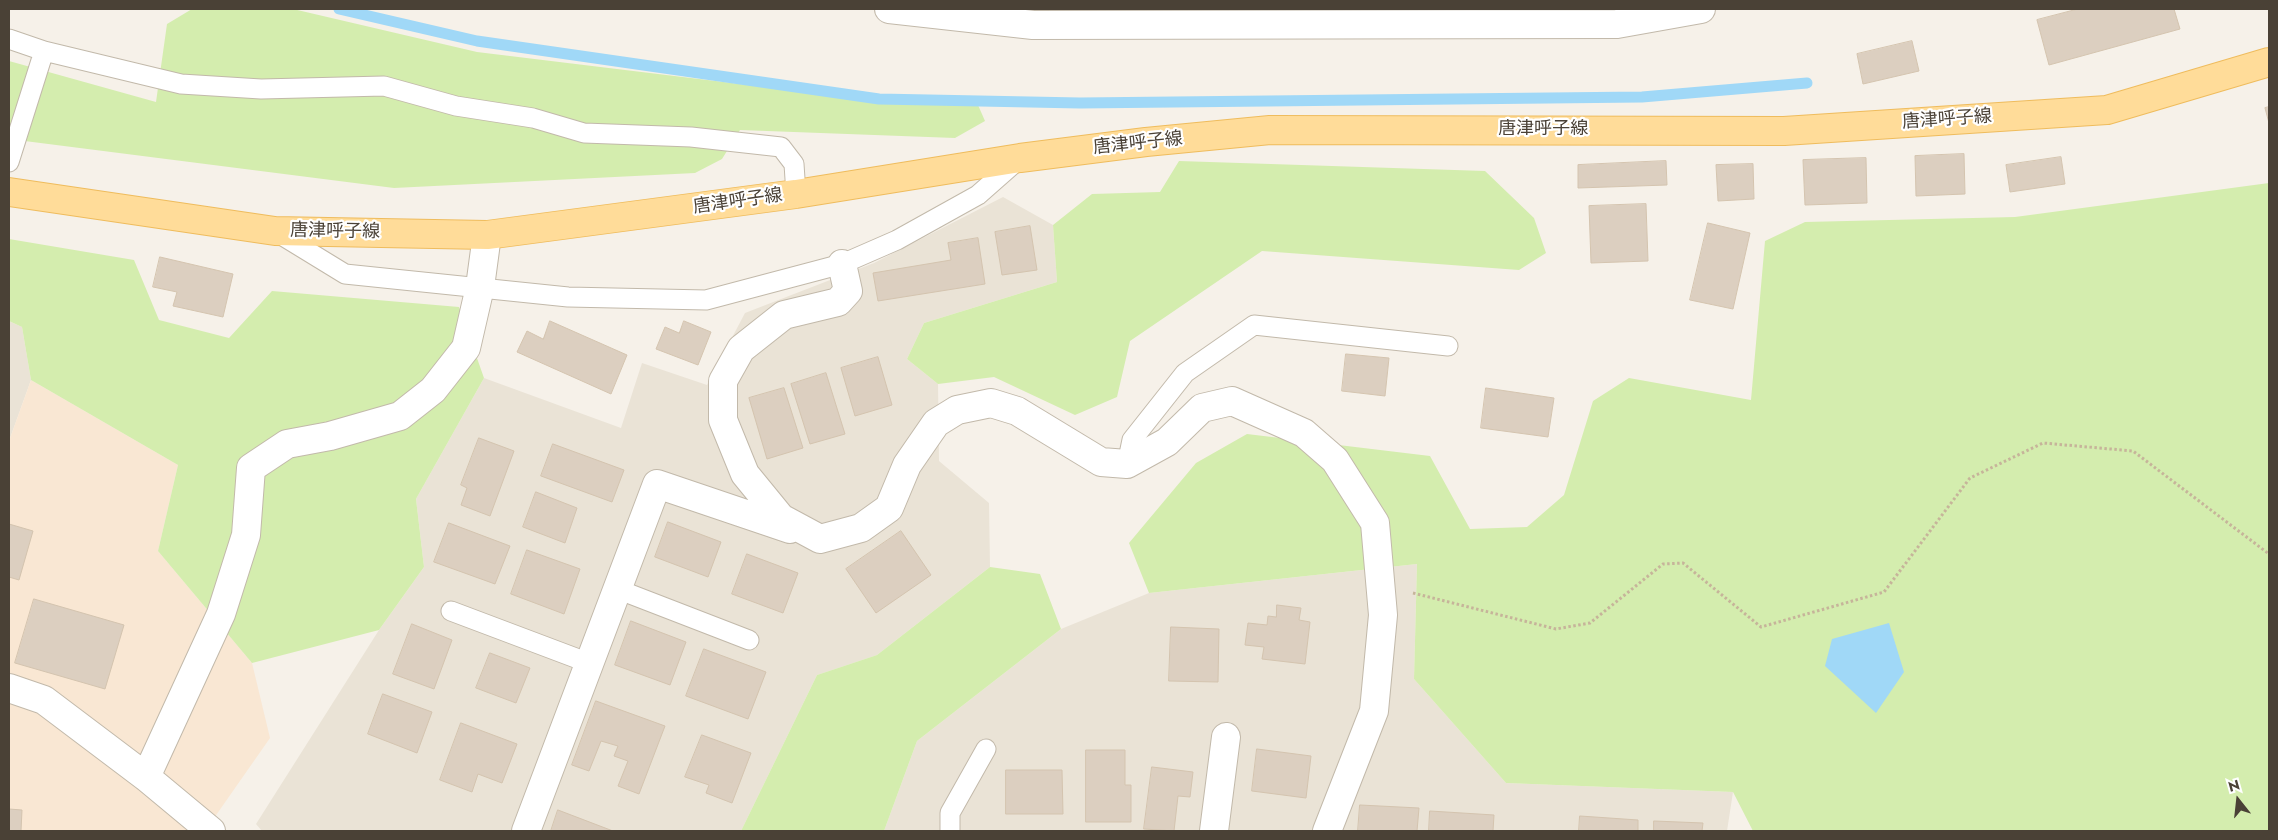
<!DOCTYPE html>
<meta charset="utf-8">
<style>
body{margin:0}
#map{position:relative;width:2278px;height:840px;overflow:hidden;background:#f6f1e9;font-family:Jost,sans-serif}
canvas{display:block}
.frame{position:absolute;inset:0;border:10px solid #4a4136;pointer-events:none}
.north{position:absolute;left:2213px;top:775px;width:50px;height:50px;-webkit-text-stroke:4px #fff;paint-order:stroke;rotate:344deg;font-size:14px;font-weight:700;line-height:20px;text-align:center;color:#4a4136}
.north::after{content:'';display:block;margin:auto;width:18px;height:22px;background:#4a4136;clip-path:polygon(50% 0,100% 100%,50% 72%,0 100%)}
</style>
<div id="map">
<canvas width="2278" height="840"></canvas>
<div class="frame"></div>
<div class="north">N</div>
</div>
<script>
const c = document.querySelector('canvas').getContext('2d');
c.lineJoin = 'round';
function fill(path, color) {
  c.fillStyle = color;
  c.fill(path, 'evenodd');
}
function trace(path, color, width, dash) {
  c.strokeStyle = color;
  c.lineWidth = width;
  c.lineCap = dash ? 'butt' : 'round';
  c.setLineDash(dash || []);
  c.stroke(path);
}
function label(font, color, halo, rows, align = 'center') {
  c.font = font + ' Jost,"Noto Sans JP",sans-serif';
  c.lineWidth = 4.5;
  c.setLineDash([]);
  c.textBaseline = 'middle';
  c.strokeStyle = halo;
  c.fillStyle = color;
  for (const [text, x, y, turn = 0] of rows) {
    c.save();
    c.translate(x, y);
    c.rotate((+turn || 0) * Math.PI / 180);
    c.textAlign = isNaN(turn) ? turn : align;
    if (halo) c.strokeText(text, 0, 0);
    c.fillText(text, 0, 0);
    c.restore();
  }
}
fill(new Path2D(`
 M1003 197 1053 225 1057 282 924 323 907 359 938 384 939 461 989 503 990 567 877 655 817 675 741 831H262L256 824 379 630 424 567 416 499 484 378 621 428 642 363 707 385 745 313 874 263Z
 M9 321 22 327 31 380 9 441Z
 M1417 564 1414 679 1506 783 1733 792 1727 831H884L917 741 1061 629 1149 593Z`), '#eae3d6');
fill(new Path2D(`
 M31 380 178 465 158 551 252 663 270 738 205 831H9V441Z`), '#f9e7d3');
fill(new Path2D(`
 M192 9H293L477 52 880 101 978 105 985 121 955 138 740 130 722 159 695 173 394 188 9 139V61L156 102 167 24Z
 M1179 161 1485 171 1534 218 1546 253 1519 270 1262 251 1130 341 1117 397 1075 415 994 377 938 384 907 359 924 323 1057 282 1053 225 1092 194 1160 192Z
 M2269 183V831H1753L1733 792 1506 783 1414 679 1417 564 1149 593 1129 543 1196 463 1247 434 1430 456 1470 529 1527 527 1564 495 1593 401 1629 378 1751 400 1765 241 1805 222 2015 217Z
 M9 239 134 260 159 320 229 338 272 291 459 307 484 378 416 499 424 567 379 630 252 663 158 551 178 465 31 380 22 327 9 321Z
 M990 567 1040 574 1061 629 917 741 884 831H741L817 675 877 655Z`), '#d4edae');
fill(new Path2D(`
 M1889 623 1904 672 1876 713 1825 666 1832 639Z`), '#a0d8f7');
trace(new Path2D(`
 M339 9 477 41 879 99 1080 103 1642 97 1807 83`), '#a0d8f7', 11);
const building = new Path2D(`
 M2078 9H2174L2180 29 2049 65 2037 20Z
 M1912 41 1919 71 1863 84 1857 54Z
 M2269 107V123L2265 108Z
 M1964 154 1965 194 1916 196 1915 156Z
 M2061 157 2065 184 2010 192 2006 165Z
 M1866 158 1867 203 1805 205 1803 160Z
 M1666 161 1667 185 1578 188V165Z
 M1753 164 1754 199 1718 201 1716 165Z
 M1646 204 1648 261 1591 263 1589 206Z
 M1708 223 1750 233 1733 309 1690 300Z
 M1030 226 1037 270 1002 275 995 232Z
 M978 238 985 284 878 301 873 273 951 260 948 243Z
 M160 257 233 274 223 317 173 306 177 292 153 287Z
 M550 321 627 355 611 394 517 352 527 331 543 339Z
 M684 321 711 332 698 365 656 349 665 327 679 333Z
 M1346 354 1389 358 1385 396 1342 391Z
 M878 357 892 405 855 416 841 368Z
 M826 373 845 434 810 444 791 384Z
 M784 388 803 448 767 459 749 398Z
 M1486 388 1554 398 1548 437 1481 428Z
 M479 438 514 451 490 516 461 505 467 488 461 485Z
 M553 444 624 470 612 502 541 476Z
 M536 492 577 508 565 543 523 527Z
 M668 522 721 542 708 577 655 557Z
 M449 523 510 546 495 584 434 562Z
 M9 524 33 531 19 580 9 577Z
 M901 531 931 575 876 613 846 569Z
 M527 550 580 569 564 614 511 594Z
 M747 554 798 573 783 613 732 594Z
 M34 599 124 625 105 689 15 663Z
 M1277 605 1301 608 1299 620 1310 622 1305 664 1262 659 1264 647 1245 645 1248 623 1267 625 1268 616 1276 617Z
 M631 621 686 642 670 685 615 665Z
 M412 624 452 640 434 689 393 674Z
 M1171 627 1219 629 1218 682 1169 681Z
 M704 649 766 672 748 719 686 696Z
 M490 653 530 668 516 703 476 688Z
 M383 694 432 712 417 753 368 734Z
 M596 701 665 726 639 794 618 786 628 761 614 756 618 746 601 741 589 771 572 765Z
 M461 723 517 744 502 783 478 774 472 792 440 780Z
 M702 735 751 753 732 803 706 793 709 785 685 777Z
 M1257 749 1311 756 1306 798 1252 791Z
 M1086 750H1125V785H1131V822H1086Z
 M1152 767 1193 772 1190 797 1178 796 1174 831 1144 829Z
 M1006 770H1062L1063 814H1006Z
 M1360 805 1419 808 1417 831H1358Z
 M9 809 22 810 21 831H9Z
 M558 810 613 831H551Z
 M1430 811 1494 815 1493 831H1429Z
 M1580 816 1638 820V831H1579Z
 M1654 821 1703 823 1702 831H1654Z`);
fill(building, '#dccfc0');
trace(building, '#d4c4af', 1);
const service = new Path2D(`
 M9 39 44 51 181 84 261 89 384 86 456 106 533 118 584 133 691 137 781 147 794 164 796 194
 M9 162 44 51
 M278 233 345 274 568 297 706 300 842 264 897 240 978 195 1020 158
 M1127 464 1132 440 1185 373 1254 325 1448 346
 M617 589 749 640
 M451 611 589 663
 M950 831V813L986 749`);
const minor = new Path2D(`
 M842 264 848 291 838 302 784 315 741 349 723 381V420L745 474 781 518 820 539 861 528 889 508 907 465 936 423 957 410 991 403 1017 411 1101 462 1127 464 1167 442 1202 408 1232 401 1304 433 1335 460 1375 523 1383 615 1374 711 1327 831
 M9 688 44 700 146 777 211 831
 M146 777 221 614 246 535 251 468 287 444 330 436 400 416 433 390 466 348 480 287 487 235
 M526 831 657 484 790 529
 M1214 831 1226 737`);
const tertiary = new Path2D(`
 M889 9 1033 25 1617 24 1701 9`);
const primary = new Path2D(`
 M9 192 275 231 487 235 796 194 1020 158 1146 142 1270 130 1784 131 2107 110 2269 62`);
trace(service, '#c2b9aa', 21);
trace(minor, '#c2b9aa', 30);
trace(tertiary, '#c2b9aa', 30);
trace(primary, '#efbc5d', 30);
trace(new Path2D(`
 M1413 593 1556 629 1590 623 1663 564 1683 563 1761 627 1884 592 1970 478 2043 443 2133 451 2269 554`), '#c6b49a', 3, [2.5, 2.5]);
trace(service, '#fff', 19);
trace(minor, '#fff', 28);
trace(tertiary, '#fff', 28);
trace(primary, '#ffdc99', 28);
label('18px', '#4a4136', '#fff', [
 ["唐津呼子線",1947,120,-4],
 ["唐津呼子線",1543,130],
 ["唐津呼子線",1138,144,-6],
 ["唐津呼子線",738,202,-8],
 ["唐津呼子線",335,232,1]
]);
</script>
